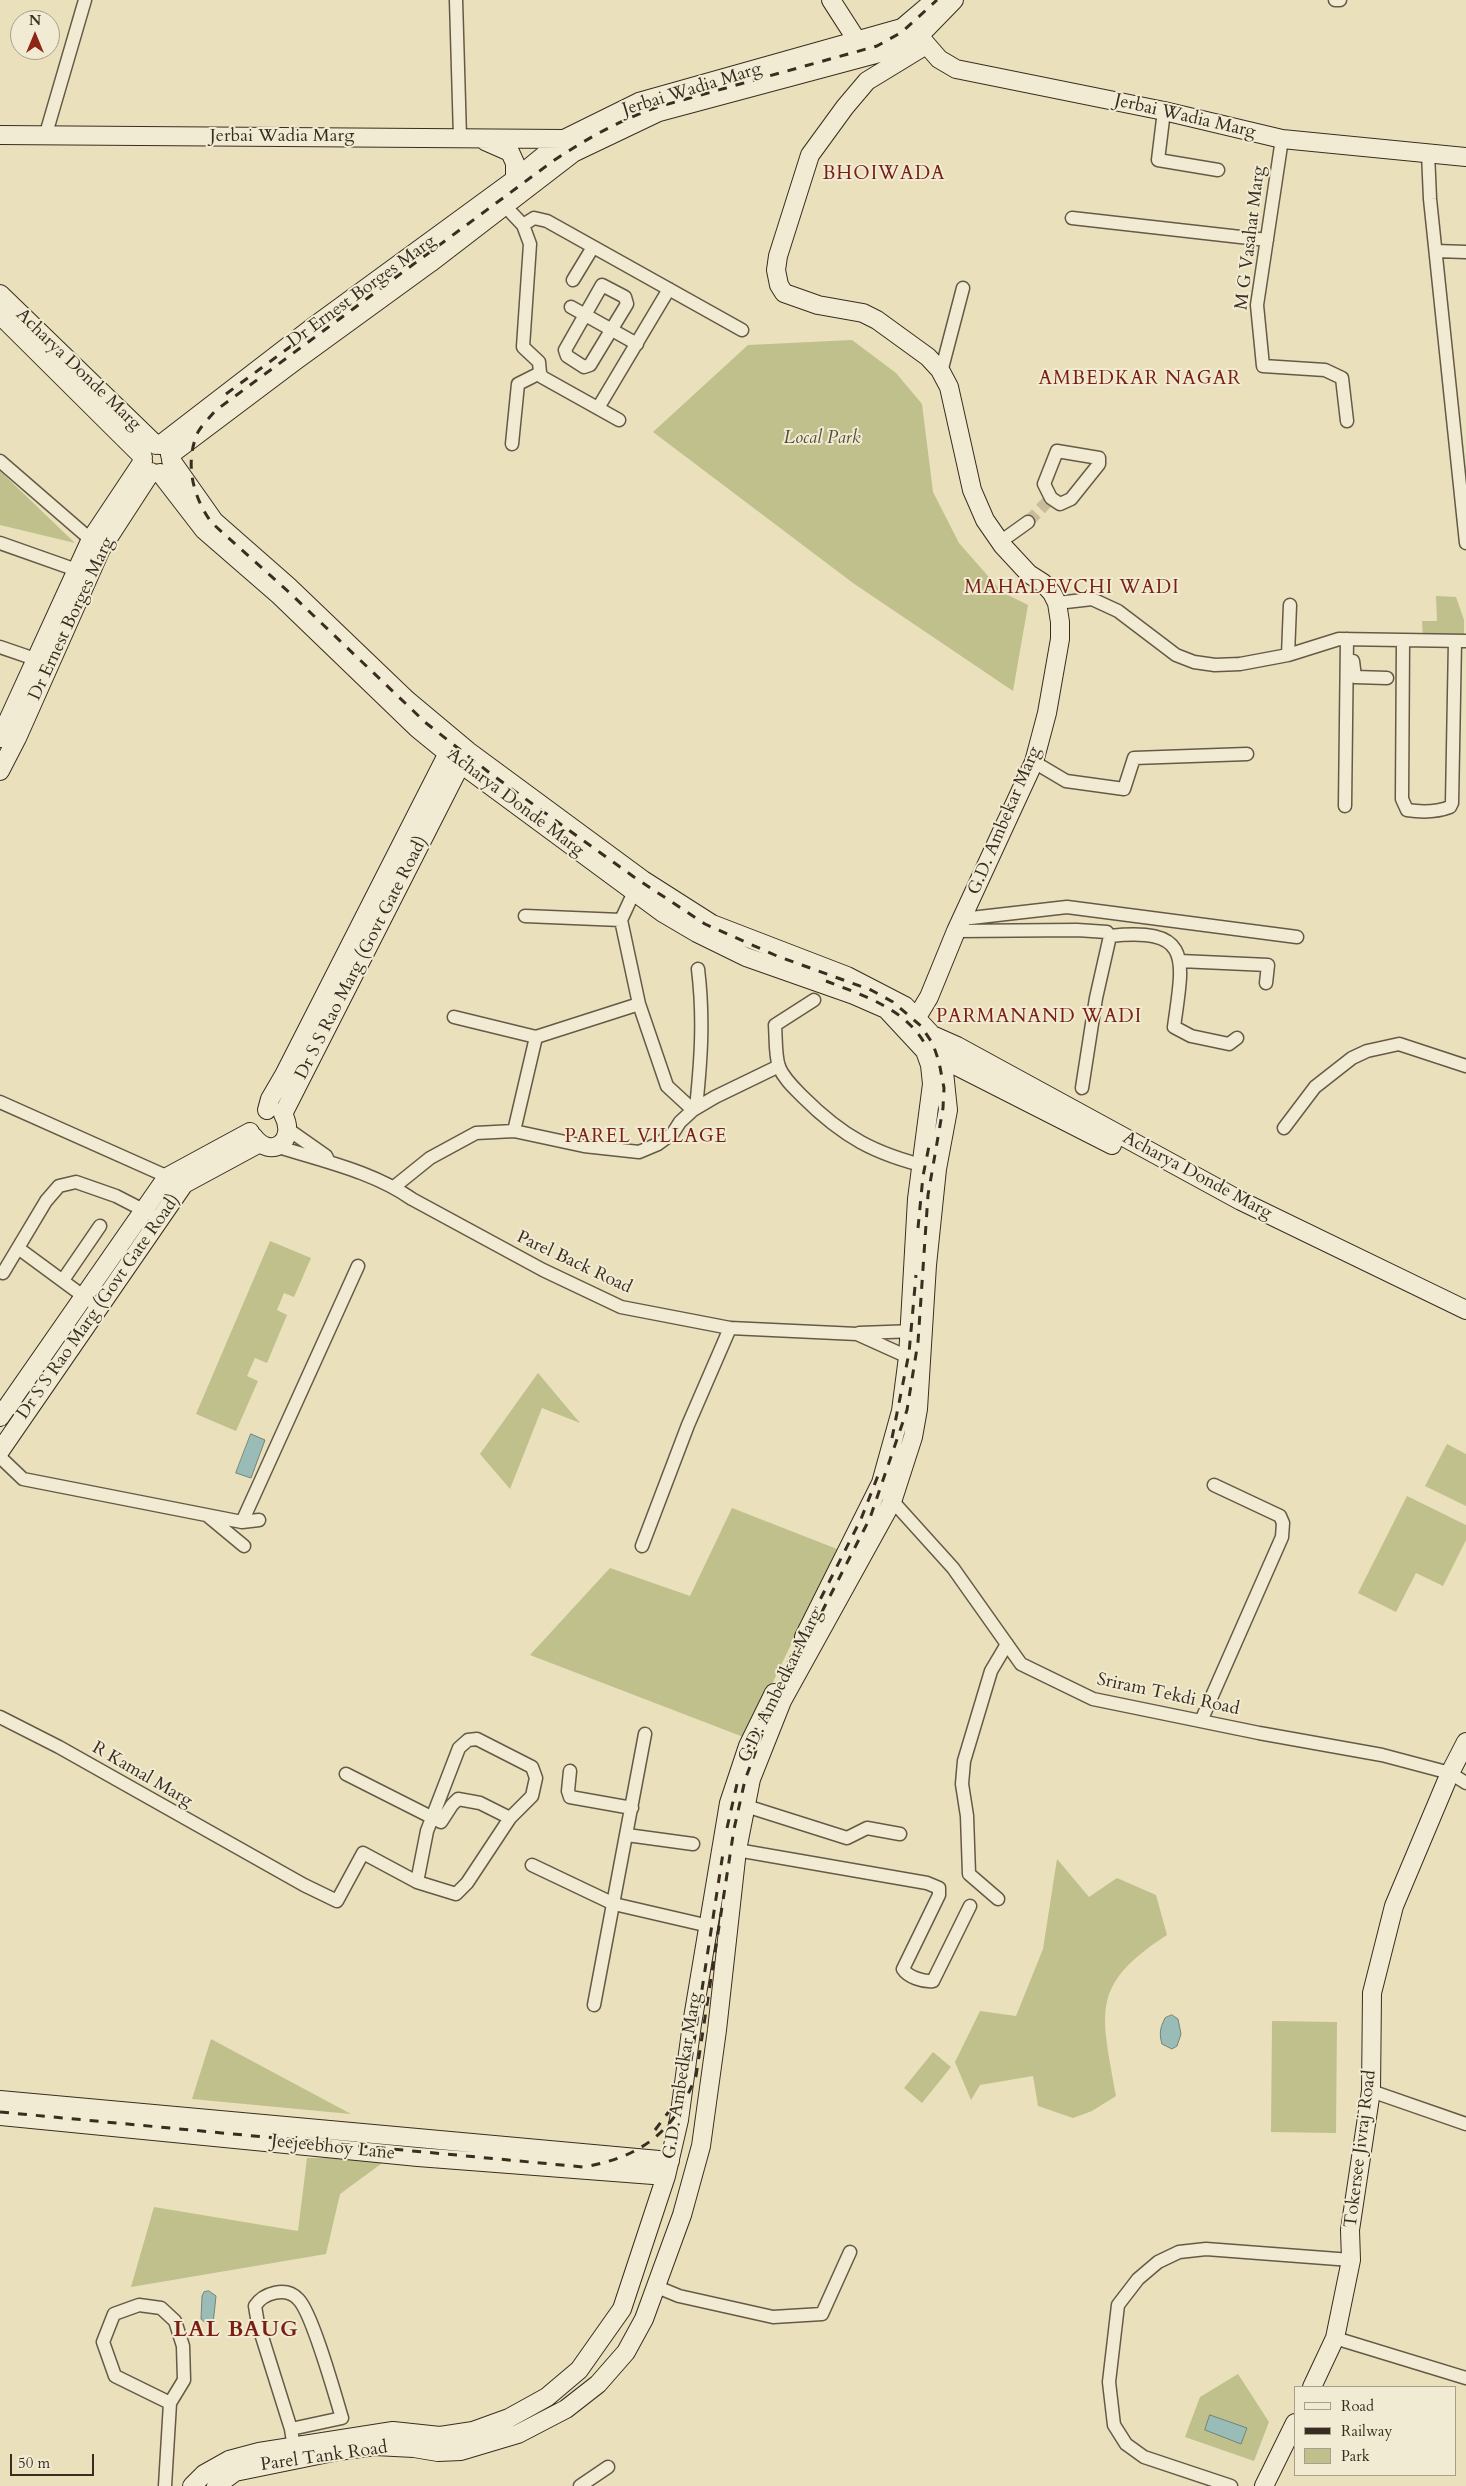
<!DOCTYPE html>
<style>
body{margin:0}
#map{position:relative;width:1466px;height:2486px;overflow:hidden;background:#eae0bb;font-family:Cardo,serif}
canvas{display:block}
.legend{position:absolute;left:1294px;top:2386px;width:162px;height:90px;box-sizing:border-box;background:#f1ebd3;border:1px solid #a79f8c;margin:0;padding:6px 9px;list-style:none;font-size:15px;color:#392d21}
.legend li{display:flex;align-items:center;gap:10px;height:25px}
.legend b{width:25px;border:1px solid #a79f8c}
.north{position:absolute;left:10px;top:10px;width:50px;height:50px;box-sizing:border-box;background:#f1ebd3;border:1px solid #a79f8c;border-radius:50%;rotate:0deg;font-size:14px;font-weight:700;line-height:20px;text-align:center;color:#392d21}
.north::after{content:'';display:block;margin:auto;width:18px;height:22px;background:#8f2418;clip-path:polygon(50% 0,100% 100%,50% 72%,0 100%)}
.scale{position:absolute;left:10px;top:2454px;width:84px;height:22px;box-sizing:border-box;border:2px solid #392d21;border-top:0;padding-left:6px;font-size:15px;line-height:18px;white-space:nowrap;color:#392d21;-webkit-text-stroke:4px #f1ebd3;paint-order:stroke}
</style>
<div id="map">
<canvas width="1466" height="2486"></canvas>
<ul class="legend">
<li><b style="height:6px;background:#f1ebd3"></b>Road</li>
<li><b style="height:6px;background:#392d21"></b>Railway</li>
<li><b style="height:14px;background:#bfc08b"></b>Park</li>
</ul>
<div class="north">N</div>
<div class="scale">50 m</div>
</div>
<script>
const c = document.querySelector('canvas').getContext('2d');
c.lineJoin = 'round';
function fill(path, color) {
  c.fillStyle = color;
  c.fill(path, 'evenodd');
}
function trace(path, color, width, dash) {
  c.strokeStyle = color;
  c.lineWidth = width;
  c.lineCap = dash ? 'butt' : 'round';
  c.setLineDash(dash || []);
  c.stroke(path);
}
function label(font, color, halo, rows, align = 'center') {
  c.font = font + ' Cardo,serif';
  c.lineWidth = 4;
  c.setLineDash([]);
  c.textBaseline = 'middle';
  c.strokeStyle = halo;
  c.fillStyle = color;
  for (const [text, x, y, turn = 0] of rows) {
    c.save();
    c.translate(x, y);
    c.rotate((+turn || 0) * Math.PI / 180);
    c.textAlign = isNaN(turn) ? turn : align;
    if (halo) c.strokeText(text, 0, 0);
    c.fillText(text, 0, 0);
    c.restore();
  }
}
fill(new Path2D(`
 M852 340 896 373 922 404 933 492 959 543 1002 592 1028 605 1013 691 853 583 653 432 748 345Z
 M0 471 75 543 0 525Z
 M1436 596 1456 597 1464 620V639L1423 638 1422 621H1437Z
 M270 1241 311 1258 294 1297 284 1293 277 1310 287 1315 267 1363 255 1358 247 1376 258 1381 236 1431 196 1414Z
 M538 1373 580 1423 542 1408 510 1489 480 1454Z
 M1447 1444 1466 1454V1506L1425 1486Z
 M1407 1496 1466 1525V1540L1443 1586 1416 1573 1396 1612 1358 1593Z
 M732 1508 837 1549 746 1738 530 1655 610 1568 690 1596Z
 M1057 1859 1089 1897 1117 1878 1156 1895 1167 1935C1088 1986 1102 2013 1116 2096L1092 2111 1073 2118 1038 2106 1033 2076 980 2085 971 2100 955 2062 980 2011 1016 2016 1043 1949Z
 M1272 2021 1337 2022 1336 2133 1271 2132Z
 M211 2039 351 2114 192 2099Z
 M933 2052 951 2067 922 2103 904 2088Z
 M307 2158H389L340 2194 326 2254 131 2287 154 2207 298 2231Z
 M1238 2374 1269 2422 1254 2461 1185 2437 1200 2397Z`), '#bfc08b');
const water = new Path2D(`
 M251 1434 265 1440 251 1478 236 1473Z
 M1172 2015 1178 2019 1181 2034 1177 2046 1172 2049 1162 2044C1159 2034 1160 2028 1165 2018Z
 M209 2291 216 2296 213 2324 208 2325 201 2319 202 2296 204 2292Z
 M1210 2415 1247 2428 1241 2444 1205 2430Z`);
fill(water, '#99bcb6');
trace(water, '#73837a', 1);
trace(new Path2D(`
 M1028 522 1051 498`), '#c7bc9c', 12, [12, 6]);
const street = new Path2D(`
 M456 0 460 137
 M1335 0H1340
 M1164 111 1158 160 1218 170
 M45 137 85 0
 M1282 139 1257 305 1263 366 1325 370 1342 378 1347 421
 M1428 153 1430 199 1466 543
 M505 206 523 225 530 244 523 347 539 362 540 373 542 377 619 420
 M1072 218 1267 240
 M523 225 534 218 547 221 742 330
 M1436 251 1466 252
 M573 280 593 247
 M602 285 625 297 627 304 590 365 584 367 567 356 565 350Z
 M571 307 637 344
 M941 372 963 288
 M598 408 669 289
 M512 444 518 384 540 373
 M1057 451 1099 458V464L1071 499 1060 504 1051 498 1044 484Z
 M0 461 97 545
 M1000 542 1028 522
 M0 543 85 573
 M1057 603 1092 599 1118 611 1176 655 1194 662 1215 665 1240 664 1288 655 1339 639 1466 641
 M1403 641 1402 799 1407 810C1420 812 1437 812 1450 807L1452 803 1455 641
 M0 647 35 659
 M1288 655 1290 605
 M1353 661 1355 677 1387 678
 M1034 762 1066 781 1124 789 1134 758 1247 754
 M1345 806 1347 639
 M634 892 621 920 639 1004 667 1086 693 1110
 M525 916 621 920
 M962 919 1067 907 1297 937
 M956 931 1077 930 1107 932 1110 936 1096 998 1082 1088
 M1110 936C1194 927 1183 960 1174 1027L1191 1036 1229 1044 1237 1038
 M1180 961 1268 965 1266 983
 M814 1000 775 1025C776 1038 775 1055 779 1067 784 1079 794 1088 803 1097 843 1137 875 1154 929 1167
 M454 1017 536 1037
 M0 1102 175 1180
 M696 1108C701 1060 704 1018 698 969
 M1284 1128 1315 1087 1352 1058 1367 1051 1399 1044 1466 1066
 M289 1130 326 1156 329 1162
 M514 1131 536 1037 639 1004
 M276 1146C322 1161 372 1171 412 1199L543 1270 621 1307 730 1328 857 1334 908 1357
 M394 1187 430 1158 476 1133 514 1131 584 1146 639 1152 658 1144 673 1133 680 1122 693 1110 715 1097 779 1066
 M18 1248 90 1301
 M3 1273 46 1201 59 1186 76 1182 116 1196 151 1214
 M63 1280 100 1226
 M859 1333 916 1331
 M0 1457 23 1479 242 1522 259 1520
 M888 1496 953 1568 1021 1664 1093 1699 1259 1733 1382 1755 1450 1773 1466 1783
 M209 1517 244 1546
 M242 1522 358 1266
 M642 1546 688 1425 730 1328
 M0 1717 59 1747 304 1885 337 1901 363 1853 417 1882 427 1831 459 1748 468 1740 477 1739 532 1767 536 1778 532 1796 510 1818 467 1883 456 1894 417 1882
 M1201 1721 1282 1537 1283 1523 1280 1516 1214 1485
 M570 1771 568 1791 570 1797 632 1808
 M346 1774 441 1822 452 1805 458 1799 480 1803 510 1818
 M746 1806 847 1838 867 1828 900 1834
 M627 1835 693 1844
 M737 1850 927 1883 939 1888V1895L903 1969C908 1977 923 1982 933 1981L970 1906
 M532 1865 614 1904 709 1926
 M998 1899 969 1874 967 1816 962 1784 964 1761 991 1671 1007 1644
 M594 2005 645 1734
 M1371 2091 1466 2124
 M657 2287 679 2296 773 2317 822 2314 850 2252
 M1335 2338 1466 2378
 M291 2429 342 2418C335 2395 312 2312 298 2299 286 2286 263 2293 255 2306L258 2324 291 2429 295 2454
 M165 2486 170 2403 184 2380 183 2346 175 2321 161 2308 139 2305 114 2314 103 2342 115 2376 170 2403
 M580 2486 608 2467
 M1231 2486 1144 2457 1126 2444 1114 2425 1109 2382 1118 2305 1138 2279 1158 2262 1179 2252 1206 2249 1351 2260`);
const secondary = new Path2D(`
 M831 0 858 42 865 49
 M920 37 939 59 956 69 1164 111 1282 139 1466 157
 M0 135 564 139 639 102 902 28 935 0
 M485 141 510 152 515 163V187
 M0 294 156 445
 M0 315 143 457
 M160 445 317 324 514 180 564 139
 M170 455 295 361 430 263 573 153 659 112 898 48 919 36 954 0
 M171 460 214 521 288 586 407 700 468 751 643 880 712 924 847 976 905 1006 932 1035 944 1072 948 1110 937 1169 927 1265 918 1409 913 1437 892 1502 782 1701 751 1779 737 1850 717 2030 701 2146 682 2215 644 2319 626 2352 598 2384 566 2409 518 2434 461 2451 438 2452 414 2448 375 2446 338 2451 235 2472 216 2486
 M160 473 204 530 280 596 418 729 461 764 663 913 697 933 746 957 854 995 886 1009 925 1051 930 1065 932 1084 917 1199 908 1357 901 1411 881 1483 804 1637
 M0 738 91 539 143 461
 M0 771 17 738 101 549 151 472
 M908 1023 917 1017 929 997 956 931 1034 762 1047 713 1060 639V622L1057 603 1052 593 1043 583 1029 574 1003 546 985 520 972 490 949 387 940 370 928 357 877 320 863 313 818 305 784 293 779 285 776 270 778 256 810 155 845 107 867 81 926 45
 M926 1035H932L957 1046 1241 1201 1466 1310
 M933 1054 1112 1145
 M267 1110 270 1099 284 1075 453 743
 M283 1114 466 754
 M253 1136C270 1160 298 1142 283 1114
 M0 1417 167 1177 250 1132
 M0 1451 184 1184 258 1144
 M0 2100 670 2161
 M0 2116 418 2157 666 2176
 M1312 2387 1335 2338 1351 2260 1350 2230 1371 2091 1372 1993 1394 1906 1450 1773 1466 1742
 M192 2486 204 2474 229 2460 259 2452 393 2431 440 2436 473 2431 509 2418 547 2397 579 2370 622 2309 666 2176 679 2120 692 2024 729 1803 748 1746 774 1693
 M1264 2486 1295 2423`);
trace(street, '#655a48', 15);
trace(secondary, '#392d21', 20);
trace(street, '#f1ebd3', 12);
trace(secondary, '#f1ebd3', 18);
trace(new Path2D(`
 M226 394 317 327
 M451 751 478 773
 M826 981C862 995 907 1009 926 1046
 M918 1228 923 1176 930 1141
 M892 1438 909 1353 916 1275
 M788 1663 861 1519 879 1473
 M746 1753 765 1707
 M727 1828 737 1784
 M691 2061 723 1853
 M0 2112 583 2167C642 2157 674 2132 696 2076L734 1829 745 1780 769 1715 870 1518 907 1410 918 1342 928 1195 943 1108 944 1088 939 1062 933 1044 921 1026 893 1002 871 990 777 956 705 924 634 877 491 774 426 723 292 595 212 523C193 498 184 463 198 432 202 425 210 417 215 411L553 161C588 138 621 119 661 106L877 46 902 32 937 0
 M655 2130 679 2098 685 2085`), '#392d21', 3, [9, 9]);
label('18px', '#392d21', '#f1ebd3', [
 ["Jerbai Wadia Marg",692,90,-17],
 ["Jerbai Wadia Marg",1185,117,13],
 ["Jerbai Wadia Marg",282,137],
 ["M G Vasahat Marg",1251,238,-83],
 ["Dr Ernest Borges Marg",362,292,-36],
 ["Acharya Donde Marg",78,370,44],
 ["Dr Ernest Borges Marg",72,619,-65],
 ["Acharya Donde Marg",515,803,37],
 ["G.D. Ambekar Marg",1005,821,-67],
 ["Dr S S Rao Marg (Govt Gate Road)",362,958,-63],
 ["Acharya Donde Marg",1197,1176,28],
 ["Parel Back Road",574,1263,25],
 ["Dr S S Rao Marg (Govt Gate Road)",99,1307,-55],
 ["G.D. Ambedkar Marg",781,1686,-64],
 ["Sriram Tekdi Road",1168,1695,12],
 ["R Kamal Marg",142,1775,30],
 ["G.D. Ambedkar Marg",683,2076,-81],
 ["Jeejeebhoy Lane",333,2148,6],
 ["Tokersee Jivraj Road",1361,2149,-83],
 ["Parel Tank Road",324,2457,-8]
]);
label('italic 18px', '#544a36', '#f1ebd3', [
 ["Local Park",822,439]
]);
c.letterSpacing = '1px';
label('19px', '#7a1f14', '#f1ebd3', [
 ["BHOIWADA",884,175],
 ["AMBEDKAR NAGAR",1140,380],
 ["MAHADEVCHI WADI",1072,589],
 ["PARMANAND WADI",1039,1018],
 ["PAREL VILLAGE",646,1138]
]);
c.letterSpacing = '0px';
c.letterSpacing = '1px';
label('bold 22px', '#7a1f14', '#f1ebd3', [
 ["LAL BAUG",236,2331]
]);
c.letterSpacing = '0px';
</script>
